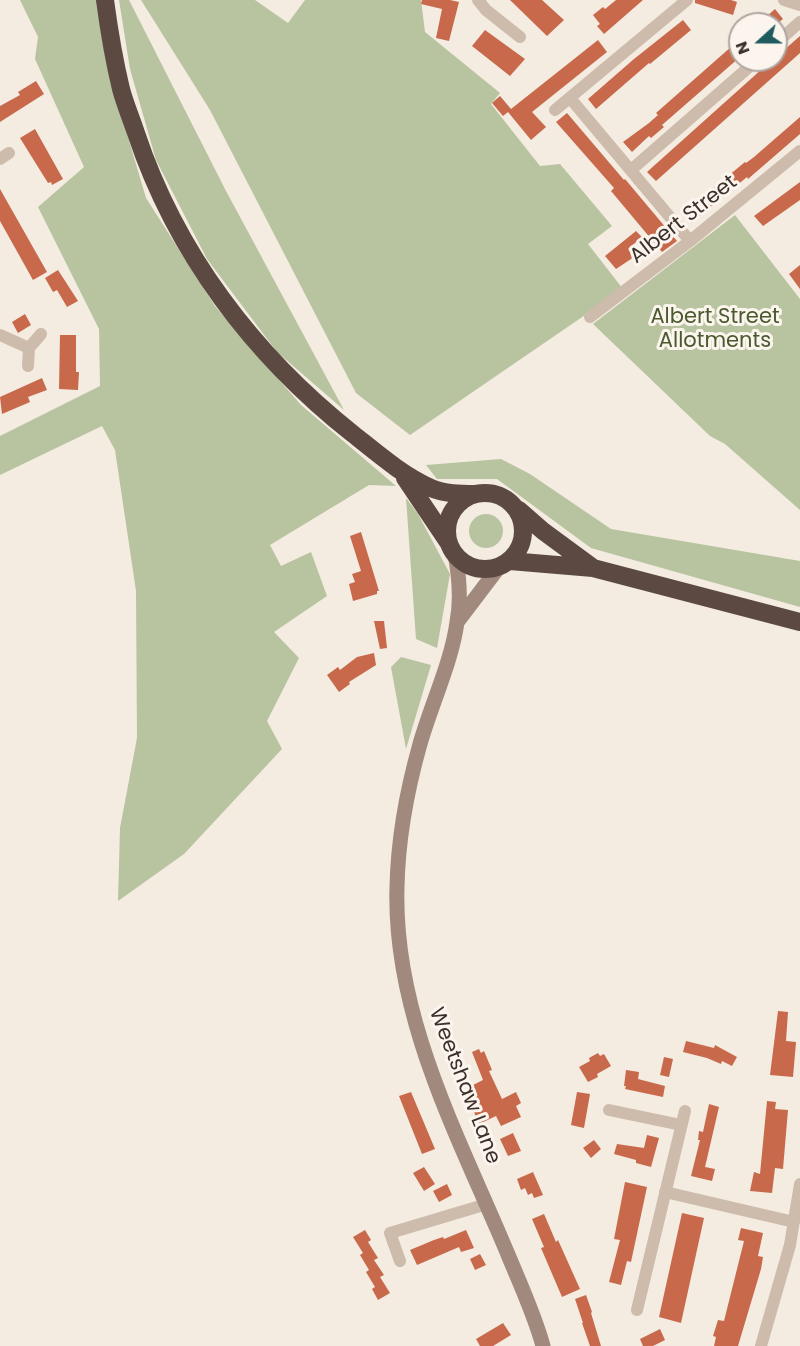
<!DOCTYPE html>
<style>
body{margin:0}
#map{position:relative;width:800px;height:1346px;overflow:hidden;background:#f4ebe1;font-family:Poppins,sans-serif}
canvas{display:block}
.north{position:absolute;left:728px;top:12px;width:60px;height:60px;box-sizing:border-box;background:#fbf5ee;border:2px solid #aea6a0;border-radius:50%;rotate:249deg;font-size:16px;font-weight:700;line-height:24px;text-align:center;color:#3b302b}
.north::after{content:'';display:block;margin:auto;width:21px;height:27px;background:#1f5a5e;clip-path:polygon(50% 0,100% 100%,50% 72%,0 100%)}
</style>
<div id="map">
<canvas width="800" height="1346"></canvas>
<div class="north">N</div>
</div>
<script>
const c = document.querySelector('canvas').getContext('2d');
c.lineJoin = 'round';
function fill(path, color) {
  c.fillStyle = color;
  c.fill(path, 'evenodd');
}
function trace(path, color, width, dash) {
  c.strokeStyle = color;
  c.lineWidth = width;
  c.lineCap = dash ? 'butt' : 'round';
  c.setLineDash(dash || []);
  c.stroke(path);
}
function label(font, color, halo, rows, align = 'center') {
  c.font = font + ' Poppins,sans-serif';
  c.lineWidth = 6;
  c.setLineDash([]);
  c.textBaseline = 'middle';
  c.strokeStyle = halo;
  c.fillStyle = color;
  for (const [text, x, y, turn = 0] of rows) {
    c.save();
    c.translate(x, y);
    c.rotate((+turn || 0) * Math.PI / 180);
    c.textAlign = isNaN(turn) ? turn : align;
    if (halo) c.strokeText(text, 0, 0);
    c.fillText(text, 0, 0);
    c.restore();
  }
}
fill(new Path2D(`
 M20 0H97L108 70 146 198 215 306 301 405 396 486 369 485 270 545 281 566 311 552 327 596 274 632 299 658 267 721 282 749 184 854 118 901 120 828 137 738 136 591 115 450 102 426 0 475V436L100 386 99 329 38 207 84 167 35 59 38 37Z
 M119 0H129L226 191 344 410 277 352 207 259 156 160 130 69Z
 M141 0H255L288 23 305 0H421L425 32 500 93 491 104 540 166 560 164 612 226 588 244 623 289 410 435 356 393 210 110Z
 M735 215 800 299V510L725 444 710 436 593 324Z
 M501 459 530 474 611 529 800 561V607L591 548 497 479H437L426 465Z
 M406 498 418 514 450 574 437 648 416 639Z
 M469 531a17 17 0 1 1 34 0a17 17 0 1 1-34 0Z
 M401 657 431 665 406 749 391 667Z`), '#b8c4a0');
fill(new Path2D(`
 M422 0H450L459 2 449 41 436 38 442 9 421 4Z
 M510 0H542L564 20 547 36Z
 M616 0H643L604 34 597 26 600 24 593 15 603 7 605 9Z
 M695 0H731L737 2 733 15 695 3Z
 M775 9 783 19 777 24H758Z
 M683 20 691 30 650 64 649 63 596 109 588 99 634 59Z
 M485 30 525 59 510 76 472 46Z
 M800 36V53L656 181 647 172 772 60H776V57Z
 M740 39V57L662 125 664 127 651 138 649 136 632 152 623 142 649 123 658 115 656 113Z
 M598 40 607 52 532 112 546 127 531 140 508 112 503 116 492 103 500 96 511 109Z
 M36 81 44 94 0 122V106L20 95 18 92Z
 M567 113 624 180 625 179 677 241 662 252 611 191 614 188 556 122Z
 M800 117V134L748 179 747 177 691 223 683 213 745 162 746 163 754 157Z
 M35 129 63 179 52 185 51 182 48 183 20 138Z
 M800 182V200L763 226 754 216Z
 M0 189 47 272 33 280 0 221Z
 M636 231 642 237 628 249 634 257 616 269 605 256Z
 M800 265V289L789 274Z
 M58 270 78 301 67 307 57 290 53 292 45 278Z
 M25 314 31 325 18 333 12 322Z
 M60 335H76V372H79L78 390 59 389Z
 M42 378 47 390 28 397 30 402 2 414 0 397Z
 M361 532 379 591H377V594L353 601 349 584 355 582 352 574 361 571 350 536Z
 M374 621H384L387 648 380 649Z
 M374 653 376 665 349 682 350 684 339 692 327 675 338 667 340 670 357 657Z
 M778 1011 788 1012 786 1041 796 1042 793 1077 770 1075Z
 M686 1041 714 1048 715 1045 737 1057 732 1066 722 1061 721 1064 707 1058 683 1052Z
 M479 1049 481 1053 484 1051 492 1070 489 1071 502 1099 516 1092 521 1103 516 1106 521 1117 501 1126 496 1116 479 1124 474 1112 477 1110 467 1088 483 1080 472 1052Z
 M598 1053 600 1056 604 1054 611 1066 597 1074 598 1077 588 1082 579 1067 590 1061 589 1058Z
 M664 1057 673 1059 669 1077 660 1075Z
 M626 1070 639 1072 638 1079 665 1086 663 1097 625 1089 626 1086H624Z
 M411 1092 435 1149 422 1154 399 1096Z
 M577 1092 590 1094 584 1128 571 1125Z
 M767 1101 776 1102 775 1109 788 1110 783 1169 775 1168 772 1193 750 1191 754 1172 760 1174Z
 M709 1104 719 1107 705 1167 715 1169 712 1181 691 1176 700 1140H698L699 1131 703 1132Z
 M513 1133 521 1151 508 1156 500 1139Z
 M647 1135 659 1138 651 1167 636 1163V1160L614 1154 617 1144 644 1148Z
 M594 1140 601 1149 591 1158 583 1148Z
 M424 1167 435 1184 424 1191 413 1173Z
 M533 1172 543 1195 534 1198 532 1193 528 1195 525 1188 521 1190 517 1179Z
 M625 1182 647 1187 631 1262 627 1261 621 1285 609 1282 620 1240 614 1239Z
 M447 1184 452 1195 439 1202 433 1191Z
 M682 1213 704 1218 681 1323 659 1317Z
 M544 1214 556 1242 558 1240 580 1289 562 1297 541 1248 544 1247 532 1219Z
 M741 1228 763 1233 758 1256 763 1257 761 1269 738 1346H714L716 1337 713 1336 718 1320 724 1321 744 1241 738 1240Z
 M365 1230 371 1240 368 1242 378 1258 374 1260 384 1275 380 1277 390 1293 378 1300 372 1289 375 1287 366 1272 369 1270 360 1255 363 1253 353 1237Z
 M466 1230 474 1248 461 1252 459 1247 417 1265 410 1250 434 1240 443 1237 444 1239Z
 M480 1254 486 1265 475 1270 470 1259Z
 M586 1295 592 1312 591 1313 601 1346H590L582 1323H583L575 1299Z
 M503 1323 511 1335 493 1346H480L476 1339Z
 M660 1329 665 1340 653 1346H643L640 1339Z`), '#c8694b');
trace(new Path2D(`
 M478 0 486 10 520 37
 M784 0 800 5
 M776 43 800 22
 M570 98 690 241
 M555 110 687 0
 M0 159 9 153
 M631 170 757 60
 M590 317 690 241 800 151
 M0 335 29 348
 M28 366 29 348 41 334
 M609 1110 681 1125
 M665 1192 794 1222
 M400 1261 390 1233 487 1204
 M637 1310 685 1111
 M761 1346 790 1245 800 1184`), '#cdbbac', 12);
trace(new Path2D(`
 M455 554C459 575 461 601 457 622 452 661 431 705 420 744 407 790 398 838 397 887 393 1018 460 1139 509 1257 521 1286 535 1316 543 1346
 M458 621 499 567`), '#a18a7d', 15);
trace(new Path2D(`
 M105 0C109 30 114 60 121 89 125 104 131 118 136 133 176 253 253 355 353 434 377 453 402 475 431 488 444 494 461 494 475 494
 M405 478 448 542
 M447 531a38 38 0 1 1 76 0a38 38 0 1 1-76 0Z
 M519 510 543 531 592 567
 M510 561 593 568 800 622`), '#5c4a42', 18);
label('21px', '#3b302b', '#fbf5ee', [
 ["Albert Street",684,220,-38],
 ["Weetshaw Lane",464,1086,69]
]);
label('21px', '#4a5a2e', '#fbf5ee', [
 ["Albert Street",715,318],
 ["Allotments",715,342]
]);
</script>
